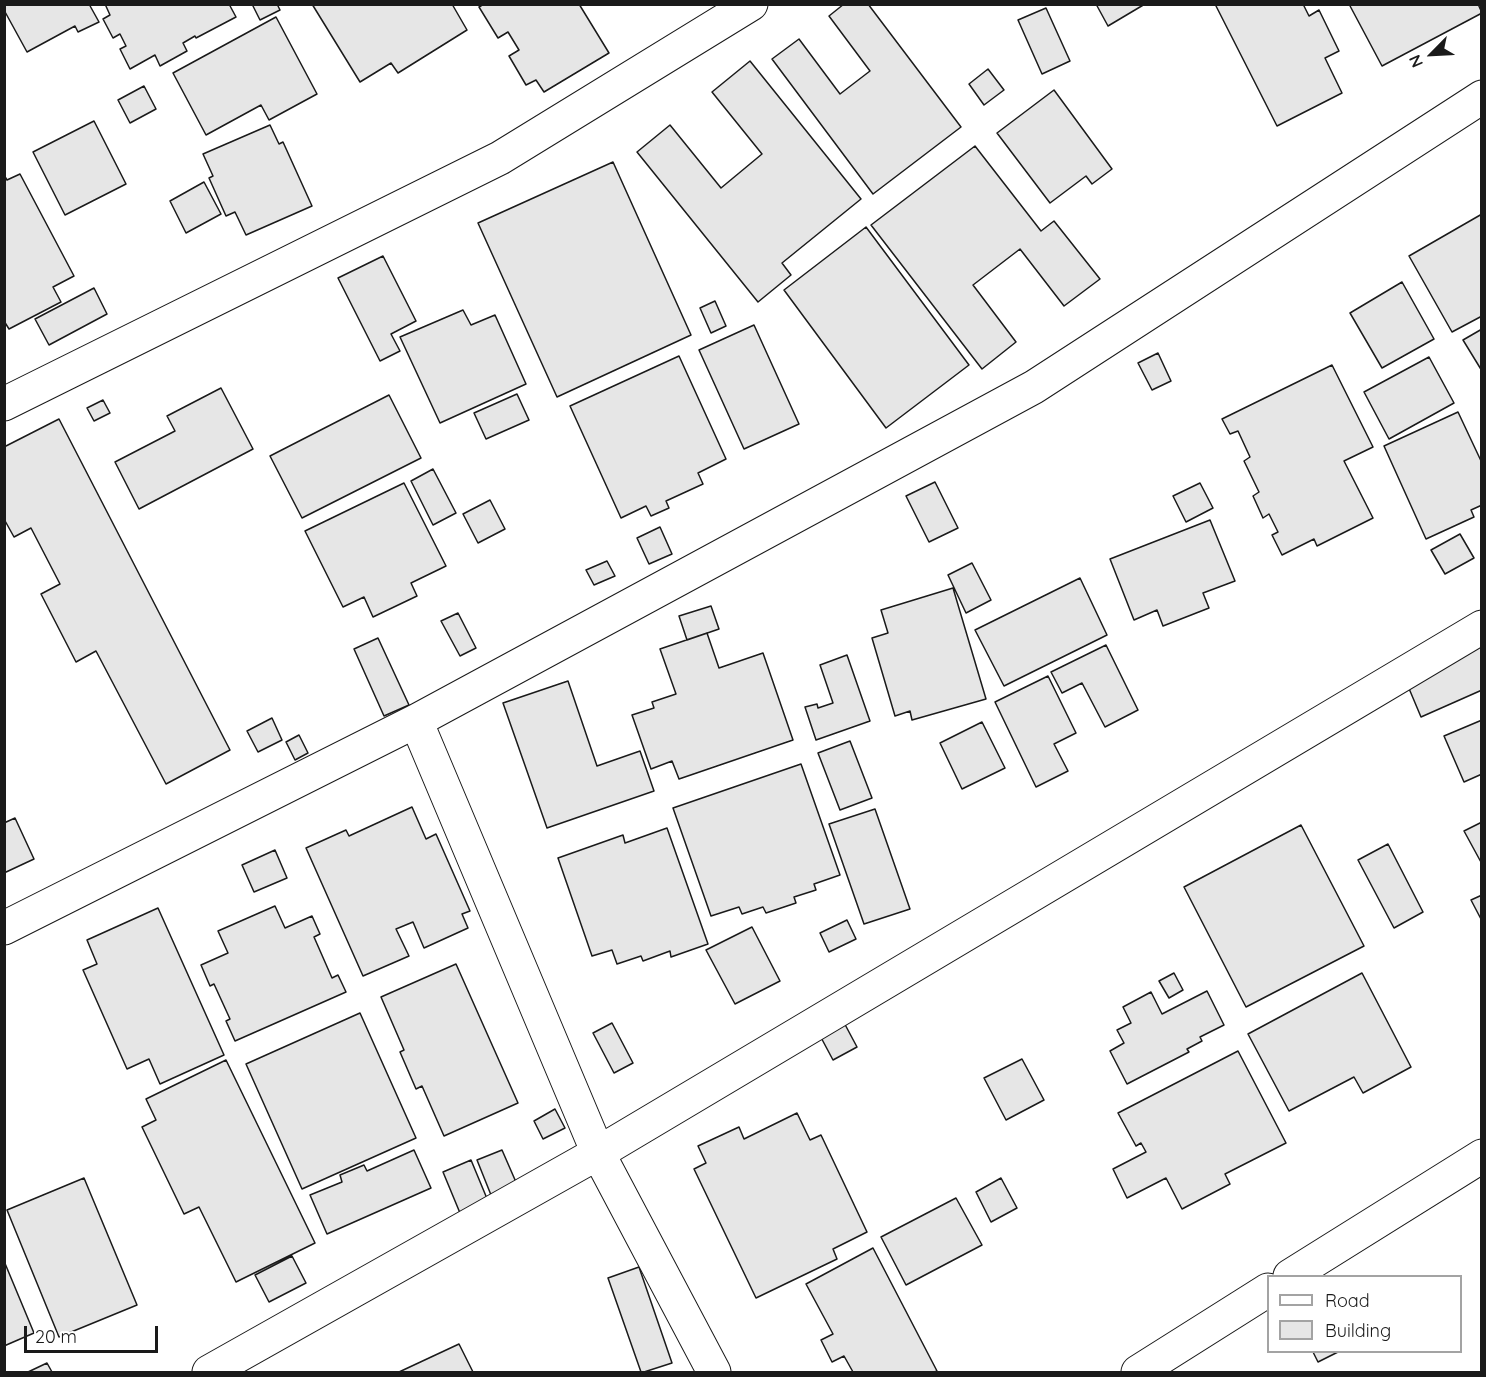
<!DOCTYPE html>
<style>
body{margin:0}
#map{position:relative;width:1486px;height:1377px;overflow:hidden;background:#fff;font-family:Quicksand,sans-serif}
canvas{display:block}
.frame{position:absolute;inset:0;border:6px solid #1a1a1a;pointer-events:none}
.legend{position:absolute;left:1267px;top:1275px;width:195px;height:78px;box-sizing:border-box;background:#fff;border:2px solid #a3a3a3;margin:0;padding:8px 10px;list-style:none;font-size:18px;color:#1a1a1a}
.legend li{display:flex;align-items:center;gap:12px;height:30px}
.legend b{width:30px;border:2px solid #a3a3a3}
.north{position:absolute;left:1402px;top:24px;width:60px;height:60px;-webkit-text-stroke:4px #fff;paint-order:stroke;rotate:246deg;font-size:16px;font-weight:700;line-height:24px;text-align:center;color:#1a1a1a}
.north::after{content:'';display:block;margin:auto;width:21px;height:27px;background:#1a1a1a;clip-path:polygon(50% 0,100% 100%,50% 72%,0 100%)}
.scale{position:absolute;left:24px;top:1326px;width:134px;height:27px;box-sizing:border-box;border:3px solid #1a1a1a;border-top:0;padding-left:8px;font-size:18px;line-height:21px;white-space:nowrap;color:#1a1a1a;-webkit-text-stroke:4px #fff;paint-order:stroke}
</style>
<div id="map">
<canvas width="1486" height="1377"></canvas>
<div class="frame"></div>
<ul class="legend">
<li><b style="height:8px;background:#fff"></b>Road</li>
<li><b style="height:16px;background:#e6e6e6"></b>Building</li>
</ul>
<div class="north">N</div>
<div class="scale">20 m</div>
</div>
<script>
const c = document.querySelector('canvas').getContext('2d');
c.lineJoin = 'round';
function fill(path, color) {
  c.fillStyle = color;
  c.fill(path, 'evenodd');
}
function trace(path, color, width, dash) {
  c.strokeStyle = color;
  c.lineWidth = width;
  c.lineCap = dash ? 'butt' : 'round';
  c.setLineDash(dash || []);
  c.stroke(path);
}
const building = new Path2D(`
 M4 4H89L99 22 78 32 75 26 27 52 4 10Z
 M105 4H229L236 17 196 38 195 36 183 43 187 51 160 66 155 55 130 69 120 49 126 46 120 34 113 38 103 19 110 15Z
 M252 4H277L280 10 260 20Z
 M312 4H452L467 30 398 73 391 63 360 82Z
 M484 4H579L609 53 544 92 536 80 526 85 509 56 519 50 508 32 498 38 479 7Z
 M844 4H868L961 127 873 194 772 59 799 39 840 94 870 71 829 16Z
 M1096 4H1145L1108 26Z
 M1215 4H1303L1309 16 1319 10 1339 51 1325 58 1342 93 1277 126Z
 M1349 4H1478L1482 13 1382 66Z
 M1046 8 1070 61 1042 74 1018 20Z
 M276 17 317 94 269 120 261 105 206 135 173 73Z
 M750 61 861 199 782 263 791 275 758 302 637 152 670 125 721 188 762 154 712 92Z
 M988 69 1004 90 984 105 969 84Z
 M144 86 156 109 130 123 118 100Z
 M1054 90 1112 169 1092 184 1086 176 1050 203 997 133Z
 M94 121 126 184 65 215 33 152Z
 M270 125 279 144 283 142 312 206 246 235 235 212 226 216 209 178 213 176 203 154Z
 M975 146 1041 231 1054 221 1100 279 1064 306 1020 249 973 285 1016 342 982 369 871 225Z
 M613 162 691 335 557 397 478 223Z
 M20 174 74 276 53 287 61 302 9 329 4 321V175L7 180Z
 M204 182 221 214 186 233 170 201Z
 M1482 214V316L1452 332 1409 256Z
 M866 227 969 365 886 428 784 290Z
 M383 256 416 321 391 334 400 351 380 361 338 278Z
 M1402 282 1434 339 1382 368 1350 313Z
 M94 288 107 314 49 345 35 319Z
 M715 301 726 326 711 333 700 308Z
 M463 310 471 325 495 315 526 384 440 423 400 337Z
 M754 325 799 424 744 449 699 350Z
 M1482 329V371L1463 340Z
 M1158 353 1171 381 1152 390 1138 363Z
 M679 356 726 459 698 473 703 484 666 501 669 508 651 516 646 506 621 518 570 406Z
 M1429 357 1454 403 1389 439 1364 392Z
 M1332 365 1373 447 1344 461 1373 518 1317 546 1314 539 1282 555 1272 535 1278 532 1269 514 1263 518 1253 496 1259 492 1244 461 1250 457 1238 431 1230 434 1222 419Z
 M221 388 253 449 139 509 115 462 175 431 167 416Z
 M517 394 529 420 486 439 474 413Z
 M389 395 421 458 302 518 270 456Z
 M103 400 110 413 94 421 87 408Z
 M1458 412 1482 463V505L1471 510 1474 517 1426 539 1384 446Z
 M59 419 230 750 166 784 96 651 76 662 41 594 60 584 31 528 14 537 4 519V447Z
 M433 469 456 513 433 525 411 481Z
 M935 482 958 528 929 542 906 496Z
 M404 483 446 566 411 583 417 596 373 617 364 597 343 607 305 531Z
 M1200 483 1213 508 1186 522 1173 496Z
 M490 500 505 529 478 543 463 514Z
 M1210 520 1235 581 1203 593 1209 608 1163 626 1157 610 1134 620 1110 559Z
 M660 527 672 554 649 564 637 538Z
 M1460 534 1474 558 1445 574 1431 550Z
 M607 561 615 576 594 585 586 570Z
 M972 563 991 600 966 613 948 575Z
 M1080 578 1107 635 1004 686 975 630Z
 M953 588 986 699 912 720 910 711 895 716 872 638 888 633 881 610Z
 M711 606 719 629 687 640 679 616Z
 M458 613 476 648 460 656 441 621Z
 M707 633 719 668 763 653 793 740 679 779 672 761 651 769 632 715 654 708 652 702 676 694 660 649Z
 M1482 633V690L1421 717 1405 679Z
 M378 638 409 705 384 716 354 649Z
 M1106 645 1138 710 1105 727 1082 683 1062 693 1051 672Z
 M847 655 870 721 816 740 805 707 817 704 818 708 833 703 820 665Z
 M1048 676 1076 733 1054 744 1068 771 1036 787 995 702Z
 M568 681 597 766 640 751 654 791 547 828 503 703Z
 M272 718 282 740 258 752 247 731Z
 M1482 720V774L1464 782 1444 736Z
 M982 722 1005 768 962 789 940 743Z
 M299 735 308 753 295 760 286 742Z
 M850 741 872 798 840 810 818 753Z
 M801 764 840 875 814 884 816 890 794 897 796 903 766 913 763 907 742 914 739 907 711 916 673 808Z
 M412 807 426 839 436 834 470 911 462 914 468 928 424 948 413 922 396 929 409 956 363 976 306 848 346 830 349 836Z
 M875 809 910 909 864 924 829 824Z
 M15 818 34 859 4 873V823Z
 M1482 822V864L1464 831Z
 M1301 825 1364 946 1246 1007 1184 887Z
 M667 828 708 944 671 957 670 951 643 961 641 956 617 964 612 950 592 956 558 858 623 835 625 843Z
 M1388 844 1423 912 1394 928 1358 860Z
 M275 850 287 878 254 892 242 865Z
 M1482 895V921L1471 900Z
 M275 906 285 928 312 916 320 934 314 937 332 978 338 975 346 992 235 1041 226 1021 230 1019 214 984 210 986 201 965 228 953 218 931Z
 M158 908 224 1055 160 1084 149 1059 127 1069 83 970 97 964 87 940Z
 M847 920 856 939 829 952 820 933Z
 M752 927 780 981 735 1004 706 950Z
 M456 964 518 1103 444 1136 422 1086 416 1089 400 1052 404 1050 381 997Z
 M1174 973 1183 990 1169 998 1159 981Z
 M1362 973 1411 1067 1363 1093 1354 1077 1289 1111 1248 1034Z
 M1207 991 1224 1025 1200 1037 1202 1041 1187 1049 1189 1052 1127 1084 1110 1051 1124 1043 1117 1030 1131 1023 1123 1007 1151 992 1162 1014Z
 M360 1013 416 1138 302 1189 246 1064Z
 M841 1017 857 1047 833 1060 817 1030Z
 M612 1023 633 1063 614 1073 593 1033Z
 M1238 1051 1286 1143 1225 1174 1230 1184 1182 1209 1166 1178 1127 1198 1113 1169 1146 1152 1141 1143 1136 1146 1118 1113Z
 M1022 1059 1044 1100 1006 1120 984 1078Z
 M226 1060 315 1243 236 1282 199 1207 184 1214 142 1127 156 1120 146 1099Z
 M555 1109 565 1128 543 1139 534 1121Z
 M797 1113 810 1140 821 1135 867 1232 833 1249 837 1259 756 1298 694 1169 706 1163 698 1146 739 1127 744 1139Z
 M414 1150 431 1188 327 1234 310 1195 342 1182 340 1175 364 1165 367 1171Z
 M502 1150 519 1189 493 1200 477 1160Z
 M471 1160 488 1201 460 1213 443 1172Z
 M84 1178 137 1305 59 1337 7 1210Z
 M1001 1178 1017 1208 991 1222 976 1192Z
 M956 1198 982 1245 906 1285 881 1237Z
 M873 1248 937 1371 934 1372H853L844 1356 832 1362 821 1340 833 1334 806 1284Z
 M292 1256 306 1283 269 1302 255 1275Z
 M4 1261 34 1333 4 1346Z
 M639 1267 672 1363 644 1372H641L608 1278Z
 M459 1344 473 1372H399Z
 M1313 1352H1338L1318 1362Z
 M47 1363 52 1372H28Z`);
fill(building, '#e6e6e6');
trace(building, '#1a1a1a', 1.5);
const street = new Path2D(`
 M4 404 500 158 751 4
 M416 721 598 1153 714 1372
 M4 928 416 721 1034 387 1482 97
 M1290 1276 1482 1156
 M209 1372 598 1153 1482 627
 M1138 1372 1268 1290`);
trace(street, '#1a1a1a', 35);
trace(street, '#fff', 33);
</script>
